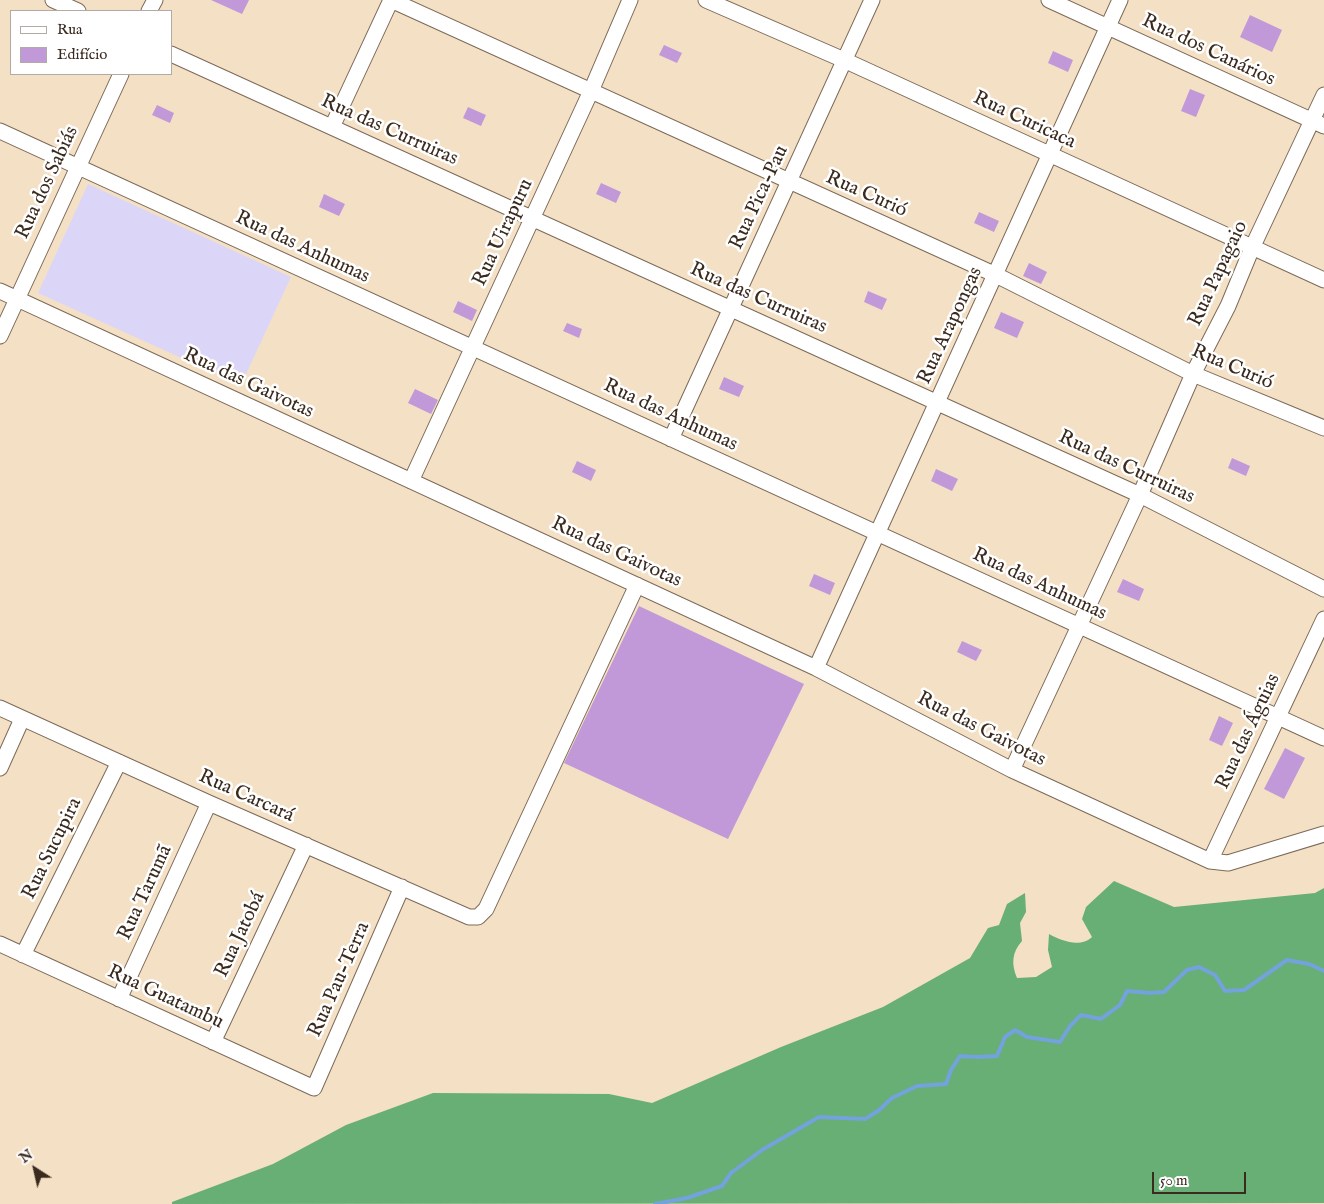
<!DOCTYPE html>
<meta charset="utf-8">
<style>
body{margin:0}
#map{position:relative;width:1324px;height:1204px;overflow:hidden;background:#f4e0c5;font-family:"IM FELL English",serif}
canvas{display:block}
.legend{position:absolute;left:10px;top:10px;width:162px;height:65px;box-sizing:border-box;background:#fff;border:1px solid #b1aaa5;margin:0;padding:6px 9px;list-style:none;font-size:15px;color:#3b2a1e}
.legend li{display:flex;align-items:center;gap:10px;height:25px}
.legend b{width:25px;border:1px solid #b1aaa5}
.north{position:absolute;left:10px;top:1144px;width:50px;height:50px;-webkit-text-stroke:4px #fff;paint-order:stroke;rotate:325deg;font-size:14px;font-weight:700;line-height:20px;text-align:center;color:#3b2a1e}
.north::after{content:'';display:block;margin:auto;width:18px;height:22px;background:#3b2a1e;clip-path:polygon(50% 0,100% 100%,50% 72%,0 100%)}
.scale{position:absolute;left:1152px;top:1172px;width:94px;height:22px;box-sizing:border-box;border:2px solid #3b2a1e;border-top:0;padding-left:6px;font-size:15px;line-height:18px;white-space:nowrap;color:#3b2a1e;-webkit-text-stroke:4px #fff;paint-order:stroke}
</style>
<div id="map">
<canvas width="1324" height="1204"></canvas>
<ul class="legend">
<li><b style="height:6px;background:#fff"></b>Rua</li>
<li><b style="height:14px;background:#c199d8"></b>Edifício</li>
</ul>
<div class="north">N</div>
<div class="scale">50 m</div>
</div>
<script>
const c = document.querySelector('canvas').getContext('2d');
c.lineJoin = 'round';
function fill(path, color) {
  c.fillStyle = color;
  c.fill(path, 'evenodd');
}
function trace(path, color, width, dash) {
  c.strokeStyle = color;
  c.lineWidth = width;
  c.lineCap = dash ? 'butt' : 'round';
  c.setLineDash(dash || []);
  c.stroke(path);
}
function label(font, color, halo, rows, align = 'center') {
  c.font = font + ' "IM FELL English",serif';
  c.lineWidth = 5;
  c.setLineDash([]);
  c.textBaseline = 'middle';
  c.strokeStyle = halo;
  c.fillStyle = color;
  for (const [text, x, y, turn = 0] of rows) {
    c.save();
    c.translate(x, y);
    c.rotate((+turn || 0) * Math.PI / 180);
    c.textAlign = isNaN(turn) ? turn : align;
    if (halo) c.strokeText(text, 0, 0);
    c.fillText(text, 0, 0);
    c.restore();
  }
}
fill(new Path2D(`
 M88 184 291 277 241 385 38 293Z`), '#dbd6f7');
fill(new Path2D(`
 M1114 881 1174 907 1315 893 1324 888V1203L172 1204V1202L273 1164 346 1125 433 1093 609 1094 652 1103 781 1047 883 1007 970 958 988 928 999 925 1007 904 1025 893 1026 912 1020 923 1022 941C1012 952 1011 964 1017 978L1036 977 1052 967 1048 950 1049 934C1062 941 1080 948 1092 937L1082 919 1086 907Z`), '#68af75');
trace(new Path2D(`
 M655 1204 687 1198 722 1186 731 1173 762 1150 819 1117 865 1119 878 1111 892 1098 917 1086 946 1084 951 1070 960 1056 977 1057 997 1056 1005 1037 1015 1030 1027 1037 1060 1042 1070 1026 1081 1015 1101 1019 1120 1005 1127 991 1150 993 1164 992 1187 970 1199 967 1215 975 1225 991 1244 990 1287 960 1309 964 1324 971`), '#73a2dc', 4);
fill(new Path2D(`
 M211 0H249L242 14Z
 M1250 15 1282 30 1272 52 1240 37Z
 M664 45 682 53 677 63 659 55Z
 M1053 51 1073 60 1068 72 1048 63Z
 M1190 89 1205 95 1196 117 1181 111Z
 M157 105 174 113 170 123 152 115Z
 M468 107 486 115 481 126 463 118Z
 M601 183 621 192 616 203 596 194Z
 M324 194 345 204 339 216 319 207Z
 M979 212 999 221 994 232 974 223Z
 M1029 263 1047 272 1041 284 1023 276Z
 M868 291 887 299 882 310 864 302Z
 M458 301 477 310 472 321 453 312Z
 M1001 312 1024 322 1017 338 994 328Z
 M567 323 582 329 579 338 563 331Z
 M724 377 744 386 739 397 719 389Z
 M415 389 438 400 431 414 408 403Z
 M1232 458 1250 466 1246 476 1228 468Z
 M577 461 596 470 591 481 572 472Z
 M936 469 958 479 952 491 931 481Z
 M814 574 835 583 830 595 809 586Z
 M1123 579 1144 589 1139 601 1117 592Z
 M639 606 804 684 728 839 564 763Z
 M962 641 982 650 976 661 957 652Z
 M1219 716 1233 723 1222 746 1209 740Z
 M1285 748 1305 758 1284 799 1264 789Z`), '#c199d8');
const street = new Path2D(`
 M53 0 78 11
 M391 0 996 275 1193 374 1324 428
 M706 0 844 60 1324 280
 M1049 0 1324 126
 M149 11 155 0
 M171 54 1140 495 1324 589
 M332 127 391 0
 M0 131 1324 738
 M0 291 816 668 1012 770 1210 861 1228 863 1324 834
 M0 336 121 74
 M671 439 872 0
 M411 481 591 91 630 0
 M816 668 1120 0
 M0 708 209 803 469 917H478L486 909 637 585
 M0 768 22 719
 M1012 770 1140 495 1193 374 1228 306 1252 248 1324 95
 M1210 861 1324 619
 M0 944 314 1088 402 887
 M23 955 119 762
 M119 999 209 803
 M213 1042 306 845`);
trace(street, '#7c6a58', 17);
trace(street, '#fff', 15);
label('20px', '#3b2a1e', '#fff', [
 ["Rua dos Canários",1208,51,25],
 ["Rua Curicaca",1024,121,25],
 ["Rua das Curruiras",389,131,24],
 ["Rua dos Sabiás",48,183,-65],
 ["Rua Curió",866,195,24],
 ["Rua Pica-Pau",760,198,-65],
 ["Rua Uirapuru",504,233,-65],
 ["Rua das Anhumas",302,248,25],
 ["Rua Papagaio",1219,274,-65],
 ["Rua das Curruiras",758,299,24],
 ["Rua Arapongas",951,326,-65],
 ["Rua Curió",1232,368,23],
 ["Rua das Gaivotas",248,384,25],
 ["Rua das Anhumas",670,416,25],
 ["Rua das Curruiras",1126,468,25],
 ["Rua das Gaivotas",616,553,25],
 ["Rua das Anhumas",1039,585,25],
 ["Rua das Gaivotas",981,730,27],
 ["Rua das Águias",1249,732,-65],
 ["Rua Carcará",246,797,24],
 ["Rua Sucupira",53,849,-64],
 ["Rua Tarumã",146,893,-65],
 ["Rua Jatobá",241,935,-65],
 ["Rua Pau-Terra",340,980,-66],
 ["Rua Guatambu",165,998,25]
]);
</script>
